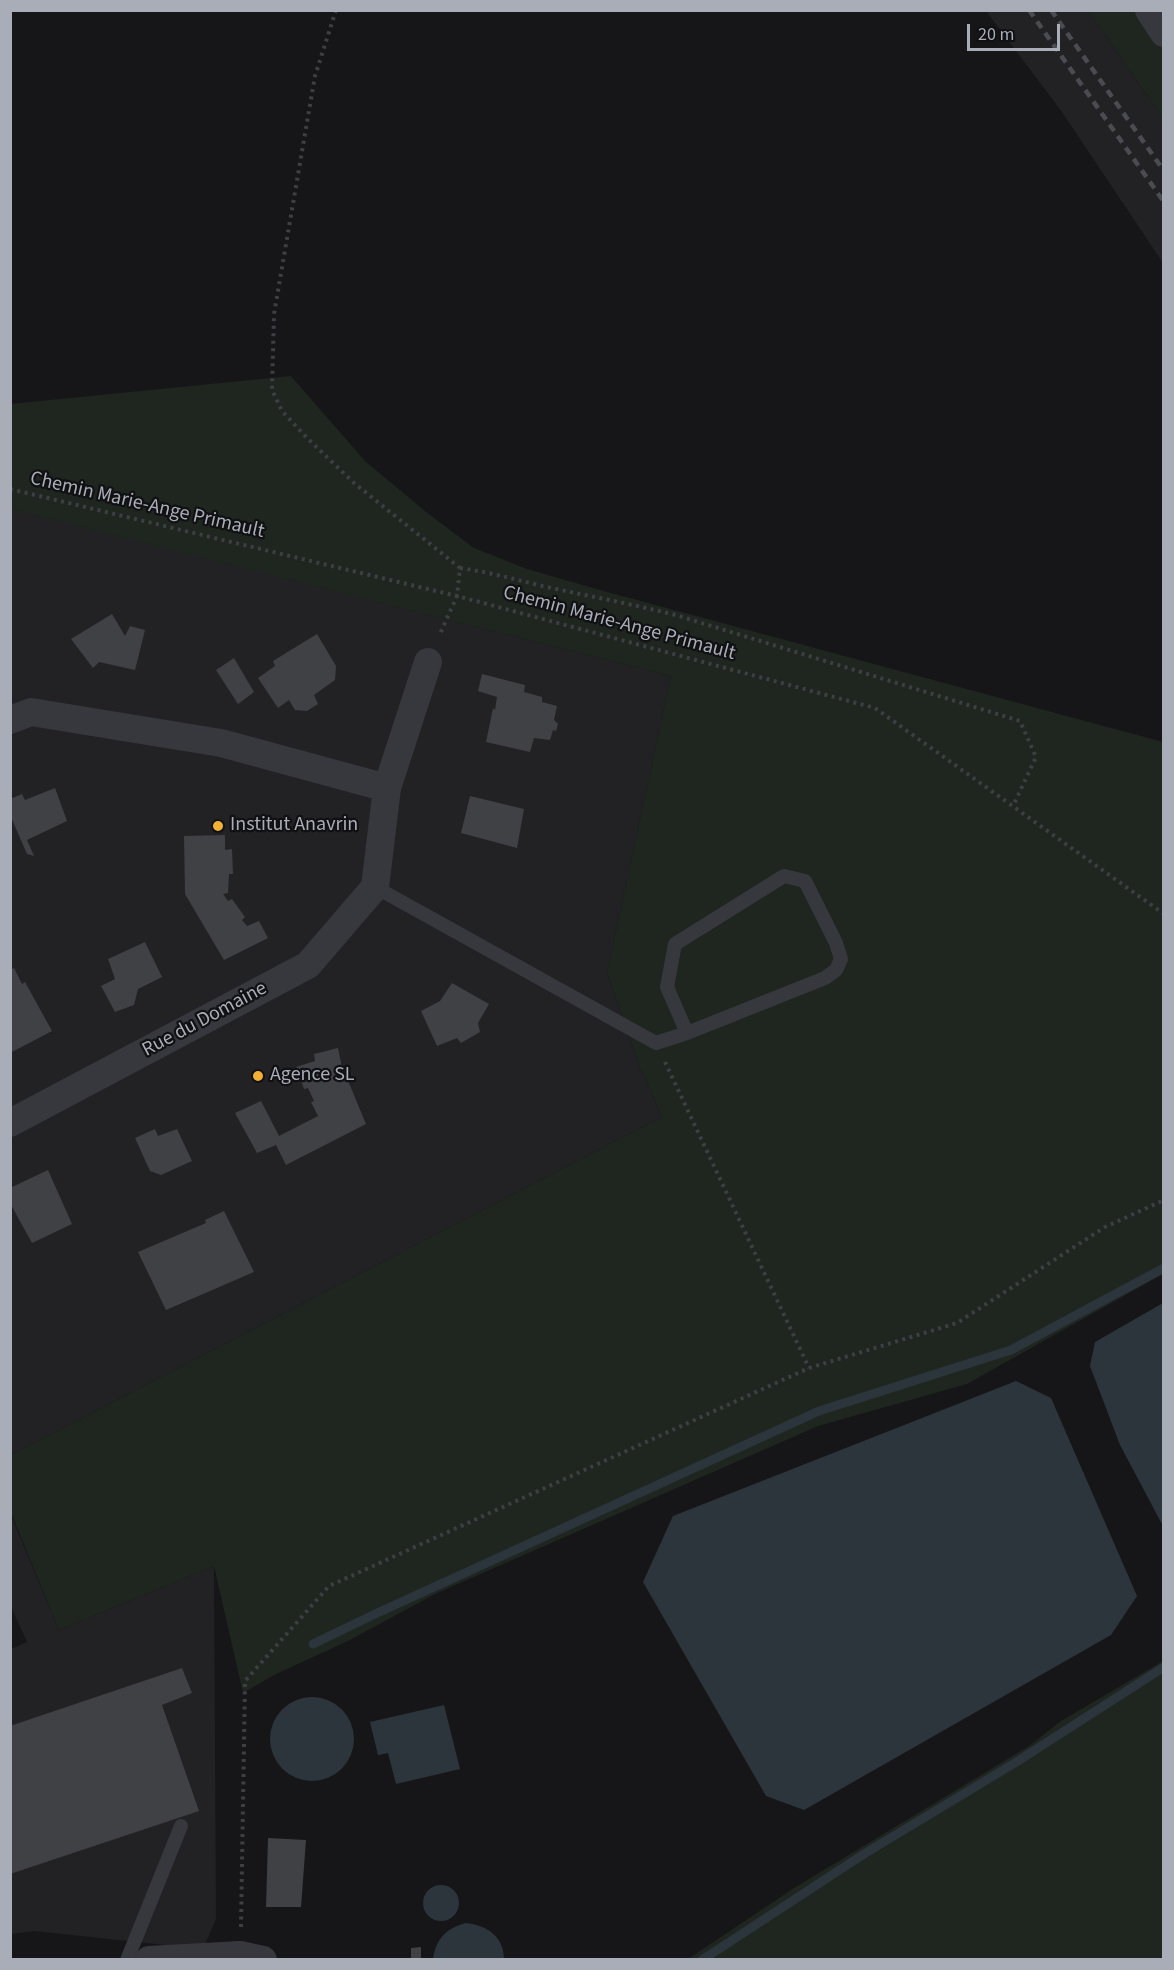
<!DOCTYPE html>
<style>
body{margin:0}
#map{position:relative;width:1174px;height:1970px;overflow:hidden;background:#161618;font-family:"Source Sans 3",sans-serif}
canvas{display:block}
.frame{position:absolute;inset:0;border:12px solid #a8adb8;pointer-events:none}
.scale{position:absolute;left:967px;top:24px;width:93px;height:27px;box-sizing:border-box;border:3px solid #a8adb8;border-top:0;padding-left:8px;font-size:18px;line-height:21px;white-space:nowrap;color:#a8adb8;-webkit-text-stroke:4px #111113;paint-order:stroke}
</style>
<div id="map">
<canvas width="1174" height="1970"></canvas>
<div class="frame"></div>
<div class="scale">20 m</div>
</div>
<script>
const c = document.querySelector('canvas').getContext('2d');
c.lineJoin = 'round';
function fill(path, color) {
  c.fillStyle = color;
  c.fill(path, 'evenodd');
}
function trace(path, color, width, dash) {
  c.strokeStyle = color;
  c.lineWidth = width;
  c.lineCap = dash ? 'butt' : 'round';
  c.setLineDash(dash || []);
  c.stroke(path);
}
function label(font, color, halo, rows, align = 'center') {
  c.font = font + ' "Source Sans 3",sans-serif';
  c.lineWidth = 4.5;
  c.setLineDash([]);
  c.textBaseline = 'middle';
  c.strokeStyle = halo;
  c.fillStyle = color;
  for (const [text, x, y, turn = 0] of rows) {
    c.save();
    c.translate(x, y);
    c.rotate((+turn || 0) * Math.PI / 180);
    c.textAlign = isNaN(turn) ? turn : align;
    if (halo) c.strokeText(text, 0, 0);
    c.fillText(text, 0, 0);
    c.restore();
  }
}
fill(new Path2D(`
 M986 11H1088L1163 118V263L1062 112Z
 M10 508 671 676 607 972 638 1062 662 1117 11 1455Z
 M10 1513 59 1630 214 1566 216 1919 203 1949 34 1931 11 1934V1649L27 1642 11 1607Z`), '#222225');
fill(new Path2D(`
 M1088 11H1163V118Z
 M291 376 365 461 425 511 474 548 527 569 600 590 1163 742V1274L967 1384 818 1426 435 1594 348 1641 276 1674 243 1693 214 1566 59 1630 11 1513V1455L662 1117 638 1062 607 972 671 676 11 509 10 404Z
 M1163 1661V1959H688L794 1888 1029 1746 1061 1721Z`), '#1e261f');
fill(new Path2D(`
 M1163 1303V1526L1120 1445 1090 1366 1095 1342Z
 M1016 1381 1051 1398 1137 1596 1111 1635 804 1810 766 1796 643 1582 673 1516Z
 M270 1739a42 42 0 1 1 84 0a42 42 0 1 1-84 0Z
 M444 1705 460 1769 396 1784 388 1753 378 1755 370 1722Z
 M423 1903a18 18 0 1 1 36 0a18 18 0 1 1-36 0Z
 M466 1923C487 1925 504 1937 504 1959H433C436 1939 446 1928 466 1923Z`), '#2c353c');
trace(new Path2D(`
 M313 1644 373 1615 819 1411 1011 1350 1164 1268
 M702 1960 864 1854 1018 1761 1164 1667`), '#2c353c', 9);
fill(new Path2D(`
 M112 614 125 636 130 626 145 630 135 670 99 662 93 668 71 639Z
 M317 634 336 666 335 680 314 695 318 704 307 711 295 710 289 700 278 708 258 678 275 666 273 661Z
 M234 658 254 692 238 704 216 670Z
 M482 674 525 685 524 692 542 697V702L557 706 554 720 558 724 556 731 553 730 550 740 534 738 530 752 486 742 493 708 495 710 497 697 478 691Z
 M55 788 67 821 27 840 34 856 27 854 10 815V799L22 794 25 800Z
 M470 796 524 809 517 848 461 833Z
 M225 835V850L232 849 233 874H229L228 893 223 894 228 901 232 899 245 917 242 920 247 926 259 921 268 938 224 960 185 894 184 836Z
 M145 942 162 977 138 989 134 1005 115 1012 101 986 115 979 108 959Z
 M14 968 22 984 25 982 52 1031 10 1053V970Z
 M452 983 489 1004 478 1023 480 1032 461 1043 457 1038 437 1046 421 1011 440 1001Z
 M338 1048 344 1077 346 1076 366 1124 286 1165 276 1145 257 1153 235 1113 261 1101 279 1136 318 1116 311 1102 314 1101 308 1088 304 1089 296 1067 315 1061 314 1054Z
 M155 1129 158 1136 177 1129 192 1161 161 1175 150 1171 135 1138Z
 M48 1170 72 1224 32 1243 10 1203V1188Z
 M224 1211 254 1272 166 1310 138 1252 206 1223 205 1220Z
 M182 1668 192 1693 162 1705 199 1811 10 1874V1726Z
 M268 1838 306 1840 301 1907H266Z
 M421 1947V1960H411V1948Z`), '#404145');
trace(new Path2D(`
 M336 10 315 76 274 314 272 390 282 411 307 438 354 483 460 568 457 596 439 636
 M10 489 457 596 875 708 1164 914
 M460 568C488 572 514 579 542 586 588 596 633 604 679 616L1020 721 1036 757 1013 806
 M665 1062 809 1368
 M241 1927 245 1681 329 1586 809 1368 957 1323 1105 1227 1164 1200`), '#3d3f44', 4, [3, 4.5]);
trace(new Path2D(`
 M375 887 656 1043 687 1033 825 978 836 970 841 959 836 943 805 881 784 876 675 944 667 987 687 1033
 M127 1960 181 1826`), '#37383d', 14);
trace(new Path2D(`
 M1149 10 1164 33
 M10 720 31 712 221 743 387 788 375 887 308 965 10 1123
 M387 788 428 662
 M149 1960 240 1955 263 1960`), '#37383d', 28);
trace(new Path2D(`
 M1029 10 1164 202
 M1051 10 1164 171`), '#4a4c52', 4.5, [8, 6]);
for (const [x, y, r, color] of [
 [218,826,6,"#f2b134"],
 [258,1076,6,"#f2b134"]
]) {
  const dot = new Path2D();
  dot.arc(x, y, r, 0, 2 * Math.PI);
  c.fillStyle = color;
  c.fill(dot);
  trace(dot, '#111113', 2);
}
label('20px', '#a8adb8', '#111113', [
 ["Chemin Marie-Ange Primault",147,506,13],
 ["Chemin Marie-Ange Primault",619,624,15],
 ["Rue du Domaine",205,1020,-28]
]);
label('20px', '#a8adb8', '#111113', [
 ["Institut Anavrin",230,826],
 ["Agence SL",270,1076]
], 'left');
</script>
